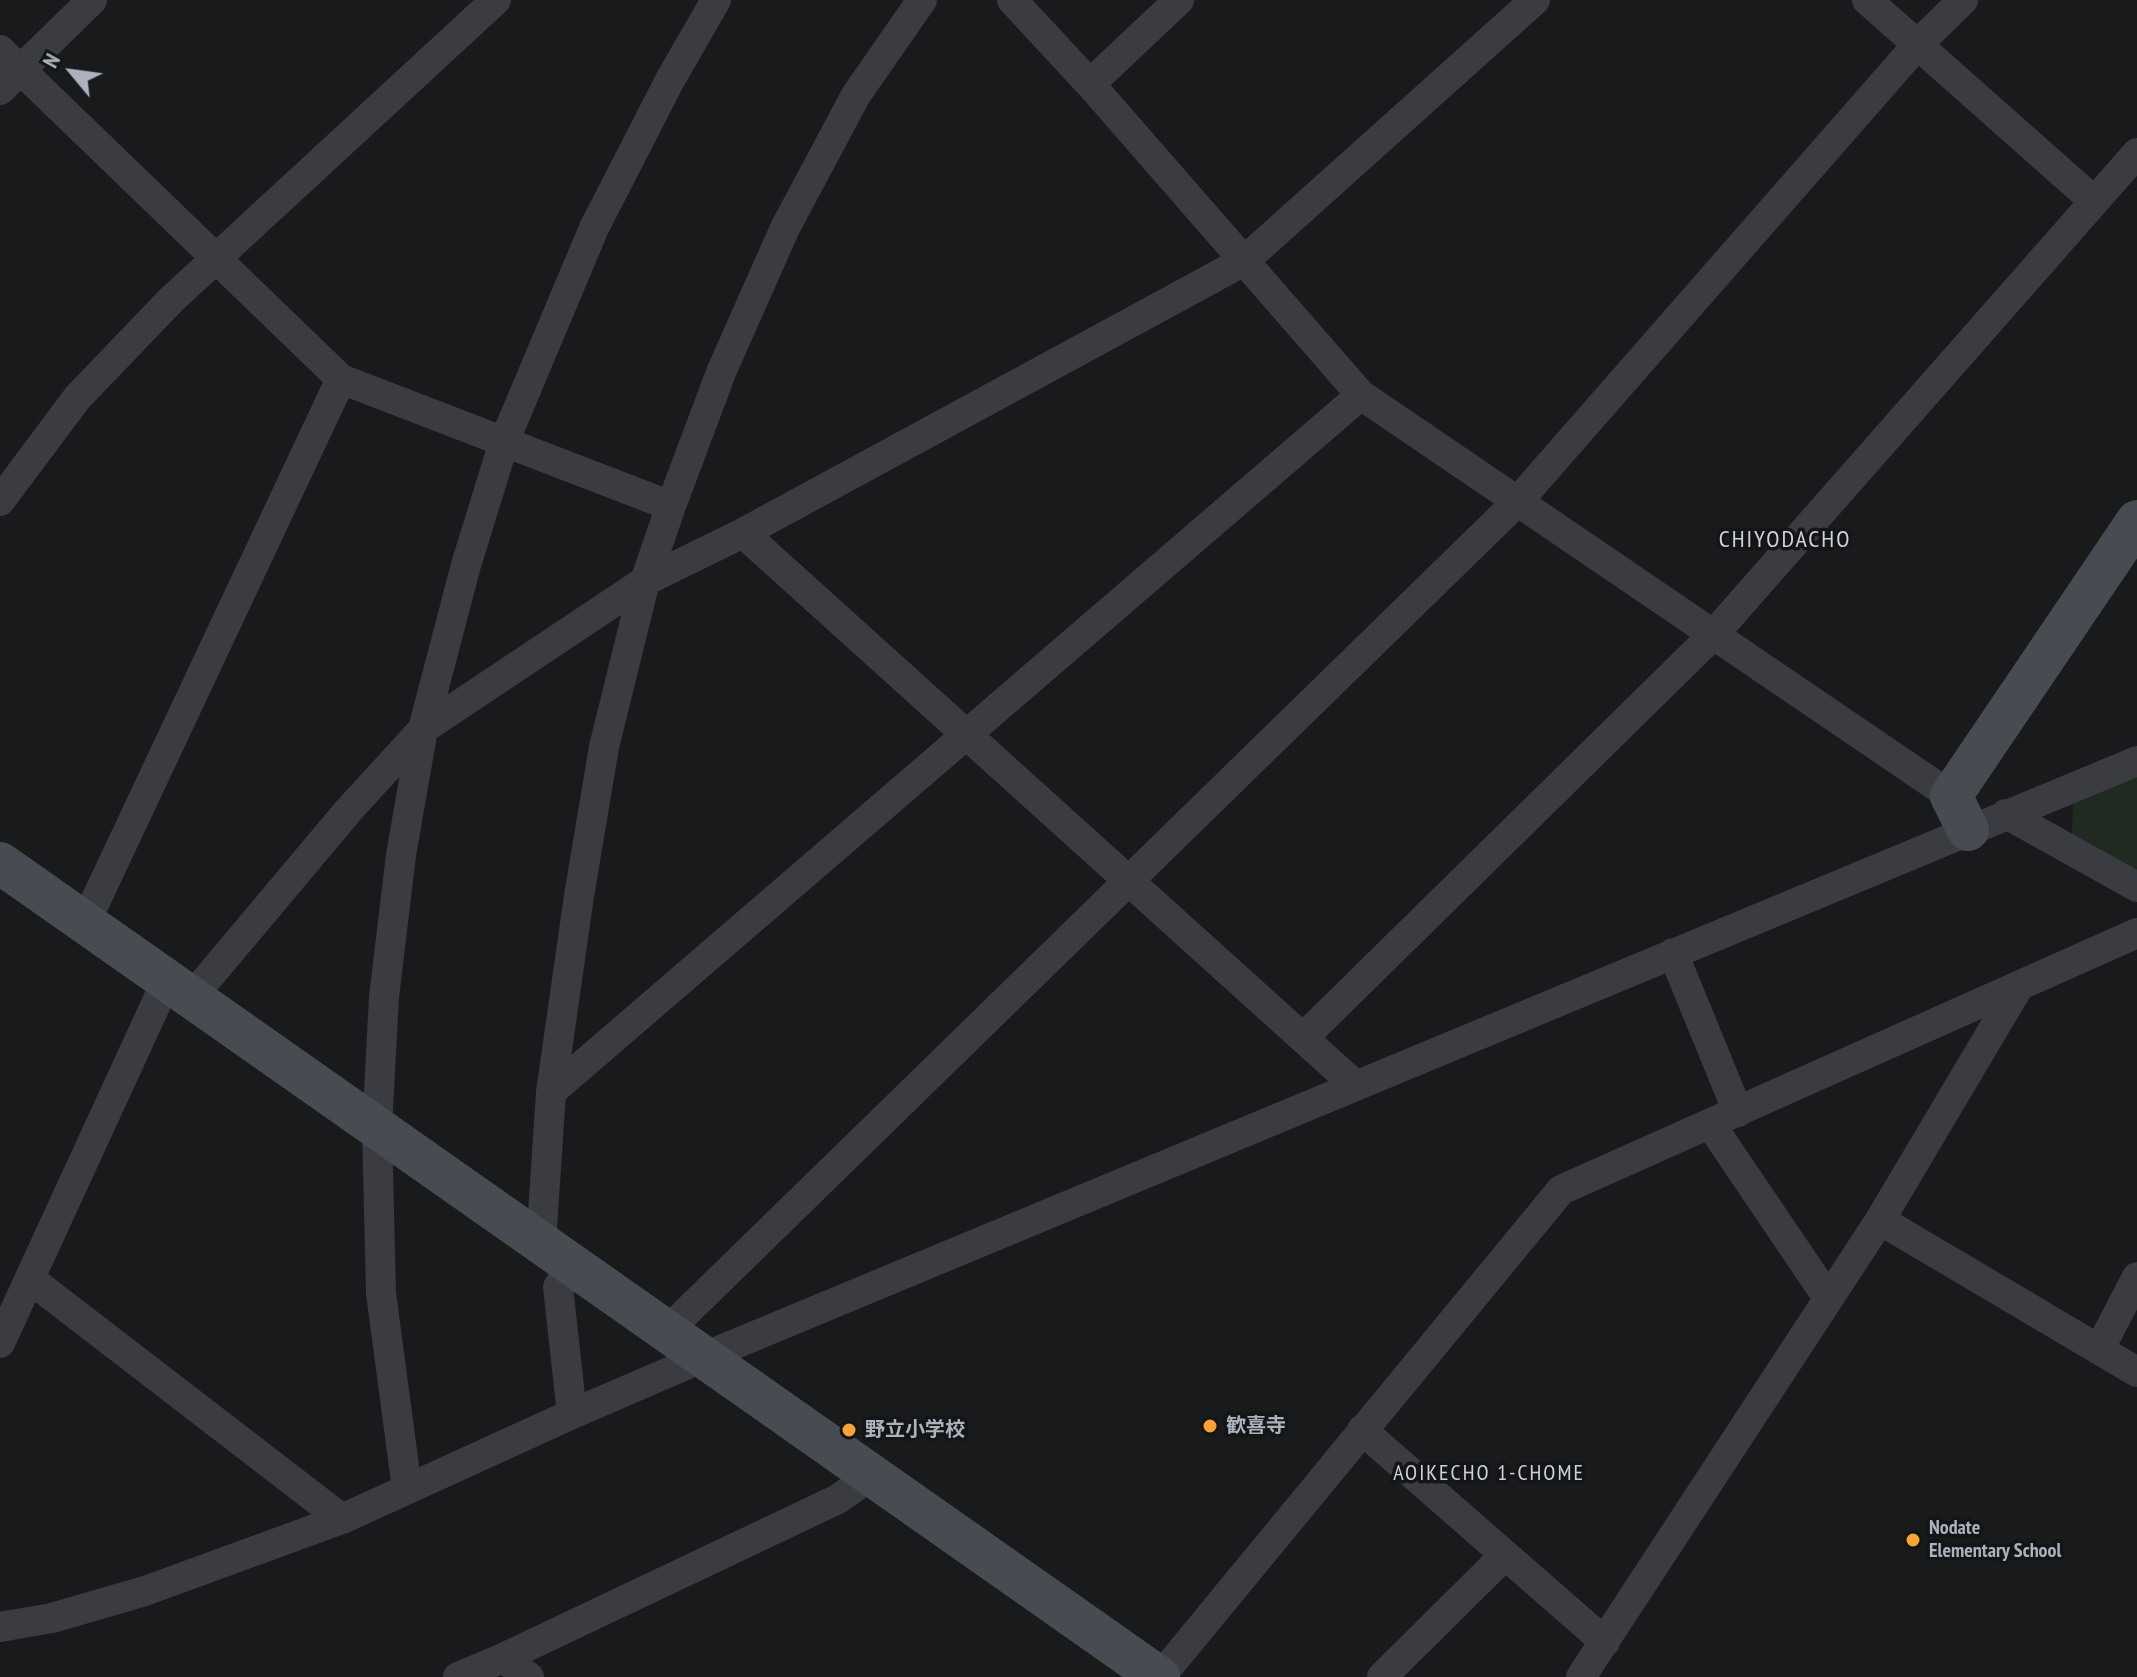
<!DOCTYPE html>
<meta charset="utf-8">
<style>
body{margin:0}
#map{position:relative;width:2137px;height:1677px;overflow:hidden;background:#191a1c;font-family:"PT Sans Narrow",sans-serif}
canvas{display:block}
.north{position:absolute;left:32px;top:32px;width:80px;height:80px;-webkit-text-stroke:6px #141517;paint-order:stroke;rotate:299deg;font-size:22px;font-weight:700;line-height:32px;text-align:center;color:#abb2bc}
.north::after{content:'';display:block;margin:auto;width:28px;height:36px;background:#abb2bc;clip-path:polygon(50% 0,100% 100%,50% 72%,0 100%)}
</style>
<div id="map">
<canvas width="2137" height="1677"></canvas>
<div class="north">N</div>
</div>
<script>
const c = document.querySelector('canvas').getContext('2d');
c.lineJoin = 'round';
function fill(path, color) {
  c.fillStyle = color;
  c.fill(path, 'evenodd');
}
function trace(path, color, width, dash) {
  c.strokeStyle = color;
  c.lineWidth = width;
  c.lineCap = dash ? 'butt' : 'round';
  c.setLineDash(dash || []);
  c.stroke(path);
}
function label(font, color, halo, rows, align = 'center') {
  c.font = font + ' "PT Sans Narrow","Noto Sans JP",sans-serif';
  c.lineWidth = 7;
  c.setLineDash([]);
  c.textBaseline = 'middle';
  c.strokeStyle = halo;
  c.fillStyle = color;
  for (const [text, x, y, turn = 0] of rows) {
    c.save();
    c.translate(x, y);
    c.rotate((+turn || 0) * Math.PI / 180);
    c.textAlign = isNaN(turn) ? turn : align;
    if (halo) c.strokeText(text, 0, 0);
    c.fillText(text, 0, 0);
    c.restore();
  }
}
fill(new Path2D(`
 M2137 776V871L2072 834 2073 801Z`), '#212a21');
trace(new Path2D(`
 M1012 0 1090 84 1361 395 1951 796
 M1867 0 2094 201
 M0 50 341 379 671 506
 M1090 84 1179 0
 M0 90 92 0
 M0 501 77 398 171 300 496 0
 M743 533 1355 1085
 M2006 814 2137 887
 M85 923 341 379
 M1673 953 1738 1112
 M191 998 348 811 423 729 645 581 743 533 1244 261 1535 0
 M1303 1038 1714 634 2137 153
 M551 1092 1361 395
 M1711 1125 1828 1298
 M1880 1220 2137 1372
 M541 1243 551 1092 579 896 604 747 645 581 671 506 722 370 785 228 856 95 922 0
 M30 1279 342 1519
 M667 1331 1518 501 1918 44 1963 0
 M0 1343 167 980
 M2099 1350 2137 1277
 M572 1414 558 1287 573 1265
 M1362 1430 1605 1642
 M407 1489 381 1293 377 1128 384 997 401 855 423 729 466 565 504 442 594 228 670 80 716 0
 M0 1627 52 1618 145 1591 342 1519 572 1414 704 1357 2137 761
 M503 1658 529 1677
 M458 1677 503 1658 838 1499 872 1475
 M1160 1677 1561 1190 2137 933
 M1382 1677 1505 1555
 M1581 1677 1880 1220 2019 986`), '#3a3c41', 30);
trace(new Path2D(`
 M1968 830 1951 796 2137 521
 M0 863 1159 1677`), '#484b51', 42);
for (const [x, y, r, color] of [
 [1210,1426,8,"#faa233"],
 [849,1430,8,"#faa233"],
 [1913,1540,8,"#faa233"]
]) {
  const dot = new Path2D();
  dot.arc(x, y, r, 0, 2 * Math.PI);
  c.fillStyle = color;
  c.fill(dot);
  trace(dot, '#141517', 3);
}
label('bold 20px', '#abb2bc', '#141517', [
 ["歓喜寺",1226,1426],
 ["野立小学校",865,1430],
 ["Nodate",1929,1528],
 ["Elementary School",1929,1551]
], 'left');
c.letterSpacing = '2px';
label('22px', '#cdd1d8', '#141517', [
 ["AOIKECHO 1-CHOME",1489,1474]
]);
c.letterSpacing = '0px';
c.letterSpacing = '2px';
label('24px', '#cdd1d8', '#141517', [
 ["CHIYODACHO",1785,540]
]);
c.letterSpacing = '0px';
</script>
